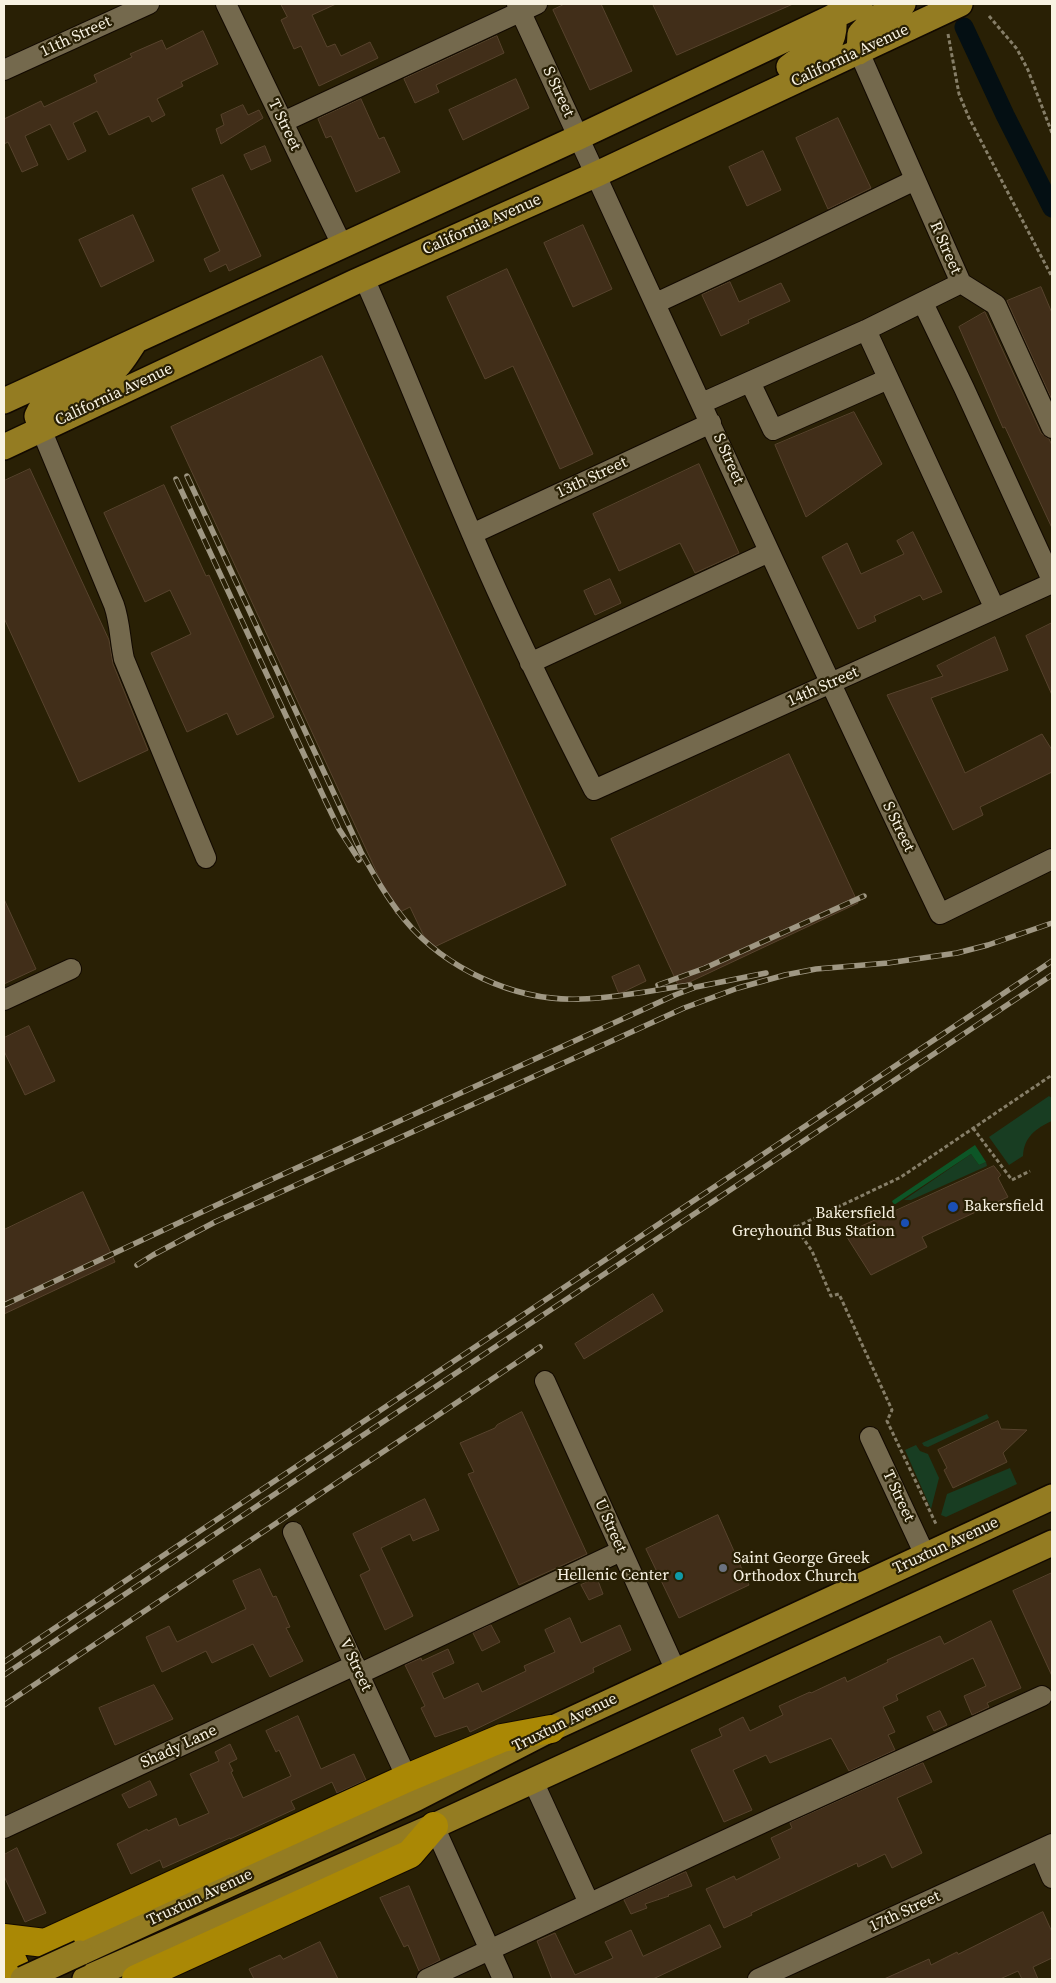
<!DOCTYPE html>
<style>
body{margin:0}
#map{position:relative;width:1056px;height:1983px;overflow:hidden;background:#292005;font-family:"Source Serif 4",serif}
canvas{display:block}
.frame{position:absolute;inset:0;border:5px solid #f8f2e2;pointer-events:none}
</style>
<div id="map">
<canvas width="1056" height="1983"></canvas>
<div class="frame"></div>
</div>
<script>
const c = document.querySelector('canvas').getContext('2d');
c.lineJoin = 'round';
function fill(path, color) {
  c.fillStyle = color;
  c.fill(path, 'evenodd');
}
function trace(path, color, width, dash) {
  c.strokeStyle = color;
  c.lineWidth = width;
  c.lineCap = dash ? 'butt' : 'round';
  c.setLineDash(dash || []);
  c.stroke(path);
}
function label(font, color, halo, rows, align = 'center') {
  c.font = font + ' "Source Serif 4",serif';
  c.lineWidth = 4.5;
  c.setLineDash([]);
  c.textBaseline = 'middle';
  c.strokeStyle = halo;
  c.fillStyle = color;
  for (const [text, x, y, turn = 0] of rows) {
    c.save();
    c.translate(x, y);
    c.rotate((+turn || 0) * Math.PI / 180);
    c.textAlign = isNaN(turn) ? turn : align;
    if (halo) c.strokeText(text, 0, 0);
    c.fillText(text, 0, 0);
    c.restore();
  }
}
fill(new Path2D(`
 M1049 1096 1052 1098V1121C1036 1128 1024 1137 1023 1156L1009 1165 989 1137Z
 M971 1154 979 1165 986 1162 987 1166 911 1200H904Z
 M987 1414 989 1418 928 1447 924 1446 922 1443Z
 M916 1445 920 1451 928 1454 939 1478 931 1509 905 1450Z
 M1010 1468 1017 1484 946 1517 941 1515 947 1494Z`), '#183d22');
fill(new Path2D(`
 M975 1145 986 1162 979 1165 971 1154 894 1205 892 1201Z`), '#0d5627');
trace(new Path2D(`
 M964 27 1005 115 1052 208`), '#040f13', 19);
const building = new Path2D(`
 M281 4H336L312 15 327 47 335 44 341 56 370 42 378 58 319 86 301 46 294 49 281 20 287 17Z
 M565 4H601L632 71 590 90 553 10Z
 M653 4H793L677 55Z
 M203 31 218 64 181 82 183 86 157 99 165 115 152 122 149 116 109 135 97 111 73 123 86 151 68 160 50 124 25 136 38 165 22 172 8 142 4 144V119L41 101 44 107 97 82 94 75 132 57 130 54 162 40 166 49Z
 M497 36 504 53 436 85 439 92 415 103 404 79Z
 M516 79 529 108 463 140 449 110Z
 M361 99 379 139 384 137 400 172 356 192 331 136 326 138 318 119Z
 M243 105 248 115 259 110 263 118 221 144 216 129 224 125 221 115Z
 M838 118 871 188 828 209 796 138Z
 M265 146 271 161 251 170 244 155Z
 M763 151 781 190 747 206 729 167Z
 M223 175 261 256 229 271 226 264 210 272 204 259 220 251 192 189Z
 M133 215 154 261 101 287 79 240Z
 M583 225 612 289 573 307 544 243Z
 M507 269 593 454 560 469 513 366 485 379 447 297Z
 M730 282 739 302 781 283 790 301 748 320 749 323 721 336 702 295Z
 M1041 287 1052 313V400L1007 301Z
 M985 312 1041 433 1049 439 1052 445V528L1005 427 1003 428 959 327Z
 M322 356 566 885 430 949 410 907 396 914 171 427Z
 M854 412 882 464 806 517 775 445Z
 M699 464 739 553 695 573 680 543 619 571 593 514Z
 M30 469 109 640 113 664 148 750 79 782 4 618V481Z
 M164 485 206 576 209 575 274 717 237 735 227 713 187 732 151 653 191 634 170 590 145 602 104 513Z
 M913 532 942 592 923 600 920 595 874 616 876 621 858 629 822 557 847 543 861 574 904 554 897 541Z
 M610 579 621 603 595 615 584 591Z
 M1052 623V695L1026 636Z
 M995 637 1008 670 931 698 965 773 1042 734 1052 750V772L980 807 983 815 953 830 887 695 943 676 937 666Z
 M789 754 858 903 679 987 611 839Z
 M4 899 36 969 4 984Z
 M639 965 646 981 619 994 612 977Z
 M29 1026 55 1081 25 1095 4 1051V1038Z
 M994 1166 1001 1175 998 1178 1008 1197 922 1237 927 1247 871 1275 845 1234Z
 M83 1192 115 1262 4 1314V1230Z
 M653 1294 663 1311 584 1359 575 1344Z
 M522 1412 587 1554 519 1585 468 1474 474 1472 460 1443 495 1428 497 1425Z
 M998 1421 1001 1429 1027 1430 1003 1453 1007 1462 953 1488 944 1470 947 1468 938 1450Z
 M425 1499 439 1530 413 1541 410 1534 381 1548 413 1616 385 1630 360 1575 370 1570 353 1534Z
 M718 1515 749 1585 679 1618 646 1549Z
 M260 1569 273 1597 276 1596 290 1627 286 1628 303 1661 270 1677 253 1644 212 1663 206 1651 162 1672 146 1637 169 1626 177 1642 246 1609 233 1581Z
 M1052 1573V1676L1013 1591Z
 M597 1578 603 1594 589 1600 581 1585Z
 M570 1618 581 1643 620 1625 631 1650 593 1668 594 1672 470 1732 467 1726 435 1737 421 1708 425 1706 405 1665 421 1658 422 1661 448 1649 454 1663 432 1673 444 1699 478 1683 482 1692 526 1671 524 1666 555 1652 545 1630Z
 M991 1621 1021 1688 987 1703 989 1707 972 1715 964 1696 986 1686 973 1658 896 1695 898 1700 883 1707 895 1732 888 1735 895 1750 849 1771 831 1738 770 1763 766 1755 733 1770 752 1810 724 1822 691 1750 722 1736 719 1729 743 1717 750 1731 783 1715 779 1706 810 1692 811 1693 845 1677 847 1682 888 1662 887 1660 940 1636 944 1644Z
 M491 1625 500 1642 482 1651 473 1633Z
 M154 1685 173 1719 115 1745 99 1708Z
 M940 1711 947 1725 934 1731 927 1717Z
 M298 1716 321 1769 354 1754 366 1780 337 1793 332 1782 291 1801 295 1809 230 1839V1838L163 1868 160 1860 131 1874 117 1844 147 1829 148 1831 176 1818 179 1826 209 1813 190 1774 219 1761 215 1752 230 1744 237 1759 229 1763 233 1771 231 1772 243 1798 291 1776 279 1750 276 1752 266 1731Z
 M923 1763 932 1782 897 1798 922 1853 892 1868 885 1854 858 1867 857 1863 751 1913 752 1915 724 1928 706 1889 734 1876 736 1880 780 1858 771 1838 792 1828 790 1823Z
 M150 1781 157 1795 129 1808 122 1795Z
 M17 1848 46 1913 25 1922 4 1876V1855Z
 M686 1872 692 1886 668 1895 669 1896 645 1904 647 1908 631 1914 624 1900Z
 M409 1886 440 1960 419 1971 408 1945 404 1947 380 1898Z
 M1043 1912 1052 1932V1958L1033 1967 1038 1979H1022L1018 1971 1000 1979H884L929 1959 931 1965 957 1952 958 1954Z
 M710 1925 721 1947 653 1979H552L537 1941 555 1933 575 1975 613 1958 605 1942 631 1930 643 1956Z
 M320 1942 338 1979H254L249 1969 280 1955 283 1959Z`);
fill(building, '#412e19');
trace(building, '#57432d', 1);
const minor = new Path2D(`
 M226 4 342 245
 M517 4C657 307 795 612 940 914L1052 859
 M859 52 961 283 996 305 1052 428
 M4 70 149 4
 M283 122 537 4
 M364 278C402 363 435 449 472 534 509 621 551 706 594 790L1052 583
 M656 303 772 249 915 180
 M923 303 964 388 1052 580
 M866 330 995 609
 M750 382 773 430 888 379
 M702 403 866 330 961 283
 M41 429 114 605C120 622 120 641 124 659L206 858
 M472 534 711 423
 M530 663 769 552
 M4 1000 71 969
 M545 1381 676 1671
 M870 1437 925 1555
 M293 1532 412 1789
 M359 1674 621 1551
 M533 1781 589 1903
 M434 1826 503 1979
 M4 1828 355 1665
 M1040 1850 1052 1878
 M427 1979 775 1817 1042 1696
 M758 1979 1052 1844`);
const major = new Path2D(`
 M859 52 860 34 874 19 903 4
 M789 67C813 46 837 59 834 16
 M4 401 579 137 860 4
 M41 429 37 416 40 410C65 396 95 387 116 368 123 361 128 352 134 343
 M4 447 355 282 597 174 960 4
 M80 1953 415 1799 551 1729 1052 1497
 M85 1979 434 1826 1052 1543`);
const highway = new Path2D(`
 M4 1938 45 1943 407 1778 502 1738 551 1729
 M4 1942 21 1979
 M136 1979 410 1854 434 1826`);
trace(minor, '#120900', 22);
trace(major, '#120900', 28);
trace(highway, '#120900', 30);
trace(new Path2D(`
 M989 16 1017 49 1028 70 1052 133
 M948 34 959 94 969 118 1052 277
 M973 1128 1012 1180 1030 1171
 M794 1225 812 1251 831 1296 839 1294 892 1410 887 1421 936 1524
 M796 1227 901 1177 1052 1075`), '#867e68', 3, [4, 2.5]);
trace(minor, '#74694d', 20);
trace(major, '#947c22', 25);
trace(highway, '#aa8805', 28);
const rail = new Path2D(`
 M187 476 361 852C374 875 387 898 404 919 445 969 516 1002 581 999 617 998 653 990 690 985
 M176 479 326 802 339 829 359 860
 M658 985 705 968 864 896
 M137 1265 153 1255 215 1222 684 1008 738 988 785 975 816 969 888 963 957 953 988 945 1052 923
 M4 1305 255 1187 675 995 696 987 766 973
 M4 1662 1052 961
 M4 1675 1052 975
 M4 1705 540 1347`);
trace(rail, '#9f9783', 5.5);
trace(rail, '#292005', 4, [11]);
const majorBridge = new Path2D(`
 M23 1979 80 1953`);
trace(majorBridge, '#120900', 28, []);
trace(majorBridge, '#947c22', 25);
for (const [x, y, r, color] of [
 [953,1207,6,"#1a4fb4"],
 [905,1223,5,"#1a4fb4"],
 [723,1568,5,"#6b7280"],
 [679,1576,5,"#0f9aa8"]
]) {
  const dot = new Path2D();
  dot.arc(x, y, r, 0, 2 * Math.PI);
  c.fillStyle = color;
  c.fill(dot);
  trace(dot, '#292005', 2);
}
label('16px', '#f8f2e2', '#292005', [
 ["11th Street",76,37,-25],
 ["California Avenue",850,56,-25],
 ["S Street",558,92,65],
 ["T Street",284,125,64],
 ["California Avenue",482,225,-24],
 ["R Street",945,248,66],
 ["California Avenue",114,395,-25],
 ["S Street",728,459,66],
 ["13th Street",592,478,-25],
 ["14th Street",823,687,-24],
 ["S Street",898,827,64],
 ["T Street",898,1496,65],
 ["U Street",610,1526,66],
 ["Truxtun Avenue",946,1546,-25],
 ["V Street",355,1665,65],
 ["Truxtun Avenue",565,1723,-26],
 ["Shady Lane",179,1747,-25],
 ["Truxtun Avenue",200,1898,-25],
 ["17th Street",905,1912,-25]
]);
label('16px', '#f8f2e2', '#292005', [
 ["Bakersfield",964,1207],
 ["Bakersfield",895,1214,"right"],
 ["Greyhound Bus Station",895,1232,"right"],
 ["Saint George Greek",733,1559],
 ["Orthodox Church",733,1577],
 ["Hellenic Center",669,1576,"right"]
], 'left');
</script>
